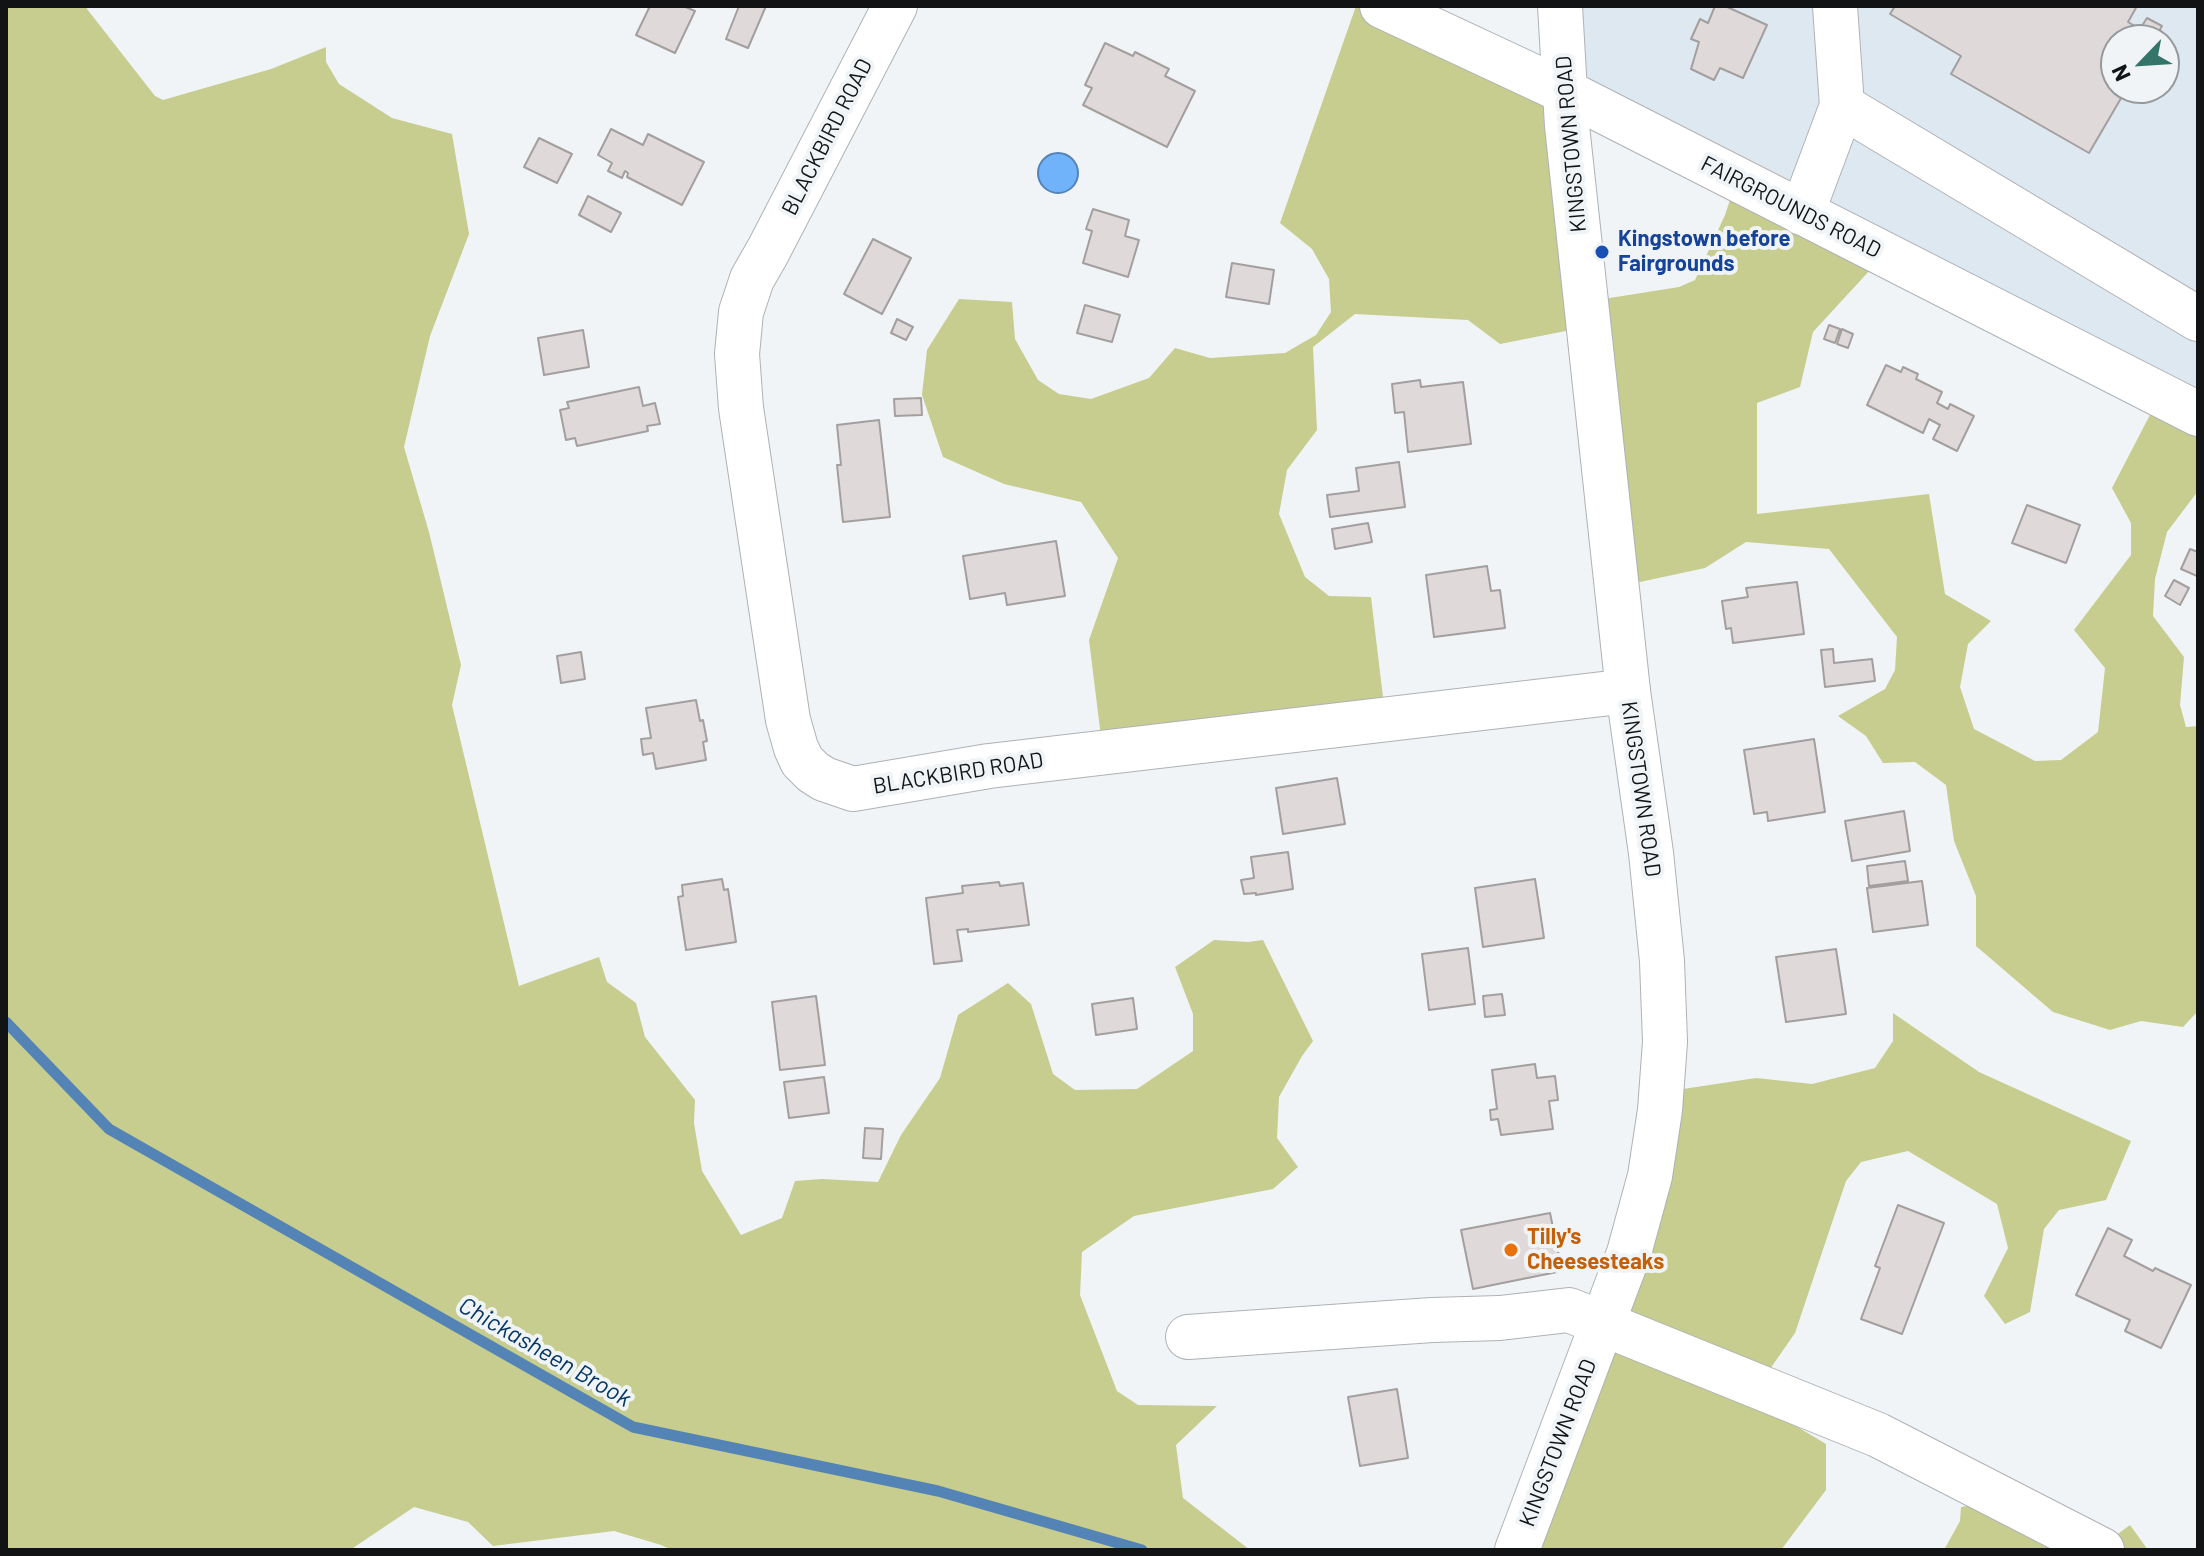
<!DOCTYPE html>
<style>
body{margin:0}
#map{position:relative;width:2204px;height:1556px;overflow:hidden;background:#f0f4f7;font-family:Barlow,sans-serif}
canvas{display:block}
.frame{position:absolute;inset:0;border:8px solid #121314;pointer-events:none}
.north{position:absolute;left:2100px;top:24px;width:80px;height:80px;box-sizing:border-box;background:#f0f4f7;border:2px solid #979a9c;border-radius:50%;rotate:245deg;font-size:22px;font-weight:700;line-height:32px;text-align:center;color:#121314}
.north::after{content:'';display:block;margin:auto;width:28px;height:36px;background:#337669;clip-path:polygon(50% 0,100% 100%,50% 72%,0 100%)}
</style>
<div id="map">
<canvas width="2204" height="1556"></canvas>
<div class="frame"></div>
<div class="north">N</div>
</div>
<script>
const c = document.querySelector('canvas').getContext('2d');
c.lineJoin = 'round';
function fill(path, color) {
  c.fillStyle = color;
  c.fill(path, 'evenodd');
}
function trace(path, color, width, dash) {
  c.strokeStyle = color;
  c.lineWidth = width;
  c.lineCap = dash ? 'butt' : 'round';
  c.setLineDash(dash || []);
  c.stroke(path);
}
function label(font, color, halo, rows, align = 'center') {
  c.font = font + ' Barlow,sans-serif';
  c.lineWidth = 8;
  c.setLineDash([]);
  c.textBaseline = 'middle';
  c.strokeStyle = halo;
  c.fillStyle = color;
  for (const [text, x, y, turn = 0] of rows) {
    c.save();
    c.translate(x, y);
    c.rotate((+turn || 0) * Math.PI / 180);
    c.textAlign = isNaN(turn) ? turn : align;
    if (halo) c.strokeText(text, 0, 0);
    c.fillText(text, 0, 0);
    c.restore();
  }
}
fill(new Path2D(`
 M1558 6H2198V419L1580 107ZM2116 40H2164V88H2116Z`), '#dee8f0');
fill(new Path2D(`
 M6 6H87V9L155 96 163 100 271 69 326 47V62L339 84 392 118 452 134 469 234 430 336 404 447 429 532 461 665 452 705 519 986 599 957 607 982 636 1003 645 1037 695 1100 694 1123 702 1171 741 1235 782 1218 795 1181 822 1179 878 1182 901 1135 940 1078 958 1015 1008 983 1031 1004 1053 1074 1075 1090 1137 1089 1193 1051V1014L1175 967 1214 940 1248 942 1263 940 1313 1041 1302 1056 1279 1097 1277 1138 1298 1167 1273 1189 1134 1216 1082 1252 1080 1295 1117 1391 1138 1405 1217 1406 1176 1445 1183 1498 1250 1550H672L661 1545 614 1531 493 1546 468 1522 414 1507 350 1550H6Z
 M1356 6H1371L1548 86 1591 301 1679 287 1695 280 1725 215 1734 188 1871 269 1813 332 1800 387 1757 403V514L1929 494 1945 594 1991 621 1968 644 1960 687 1974 729 2035 761 2061 760 2098 732 2105 668 2074 630 2131 555V523L2112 488 2152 411 2198 419V491L2167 532 2155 579 2153 616 2184 657 2180 705 2186 727 2198 726V1011L2183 1027 2141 1021 2110 1030 2053 1012 1976 946V896L1954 841 1946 785 1915 762 1883 763 1866 736 1838 716 1885 689 1895 670 1897 637 1829 549 1746 542 1705 568 1640 582 1629 578 1591 326 1500 344 1468 320 1355 314 1313 347 1317 430 1287 470 1279 514 1305 577 1329 596 1371 597 1385 714 1103 753 1089 640 1118 558 1081 502 1004 484 943 457 922 395 927 350 959 299 1012 302 1015 339 1038 380 1059 394 1091 399 1149 378 1175 348 1210 358 1285 353 1316 335 1331 312 1329 279 1312 249 1280 223Z
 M1893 1013 1979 1072 2131 1141 2106 1200 2059 1210 2044 1229 2030 1312 2005 1324 1984 1296 2008 1248 1997 1204 1908 1151 1861 1162 1846 1181 1795 1333 1770 1369 1781 1417 1826 1444V1490L1781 1550H1533L1683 1089 1756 1078 1812 1084 1875 1068 1893 1041Z
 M2005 1500 2087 1550H1944L1960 1521 1961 1507Z
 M2130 1525 2148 1550H2096Z`), '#c6cd8e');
const water = new Path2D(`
 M1038 173a20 20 0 1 1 40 0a20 20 0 1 1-40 0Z`);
fill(water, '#71b3fa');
trace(water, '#5483b5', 2);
trace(new Path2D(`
 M6 1022 109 1129 633 1427 938 1491 1142 1550`), '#5483b5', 11);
const building = new Path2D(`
 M650 6H683L695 11 675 53 636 35Z
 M739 6H766L748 48 726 39Z
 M1715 6H1725L1767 25 1743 78 1720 68 1714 80 1691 69 1699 42 1691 39 1700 19 1708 23Z
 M1895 6H2137L2128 22 2140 29 2147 18 2162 26 2154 40H2116V88H2127L2089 153 1951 74 1961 56 1890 14Z
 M1105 43 1133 56 1135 52 1169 69 1165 76 1195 91 1167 147 1083 105 1092 88 1085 85Z
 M611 129 643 145 648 134 704 162 682 205 627 177 628 173 625 171 622 178 608 171 612 163 598 155Z
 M539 138 572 154 557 183 524 167Z
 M588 196 621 213 611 232 579 215Z
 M1093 209 1129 220 1125 236 1139 240 1128 277 1083 263 1092 231 1086 229Z
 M873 239 911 258 882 314 844 294Z
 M1232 263 1274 270 1269 304 1226 297Z
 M1085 305 1120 315 1112 342 1077 333Z
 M897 319 913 327 906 340 891 333Z
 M1829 325 1840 329 1835 343 1824 339Z
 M1842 329 1853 334 1848 348 1837 344Z
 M583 330 589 367 544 375 538 338Z
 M1886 365 1901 372 1903 367 1918 374 1916 379 1942 392 1937 403 1948 409 1950 404 1974 416 1957 451 1933 439 1940 425 1929 419 1923 433 1867 405Z
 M1420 380 1421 387 1463 382 1471 444 1408 452 1404 412 1395 413 1392 384Z
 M639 387 643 406 655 403 660 424 647 426 648 431 577 446 575 438 566 440 560 410 569 408 567 402Z
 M921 398 922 415 895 416 894 399Z
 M879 420 890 517 843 522 837 465H841L837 425Z
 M1399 462 1405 507 1330 517 1327 495 1359 491 1356 468Z
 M2027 505 2080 525 2066 563 2012 543Z
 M1368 523 1372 542 1335 549 1332 529Z
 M1056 541 1065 596 1007 605 1005 593 970 599 963 556Z
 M2190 549 2198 552 2197 576 2181 569Z
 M1487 566 1491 591 1500 590 1505 628 1434 637 1426 575Z
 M2174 580 2189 588 2180 605 2165 596Z
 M1797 582 1804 634 1733 643 1731 628 1726 629 1722 601 1748 597 1746 588Z
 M1833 649 1834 663 1872 659 1875 681 1825 687 1821 650Z
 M581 652 585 679 561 683 557 656Z
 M696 700 700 721 703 720 707 741 703 742 706 760 656 769 653 753 643 755 641 739 651 738 646 708Z
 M1814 739 1825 812 1768 821 1767 812 1754 814 1744 750Z
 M1337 778 1345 824 1283 834 1276 788Z
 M1904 811 1910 851 1852 861 1845 821Z
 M1288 852 1293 889 1256 895V893L1244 894 1241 880 1254 878 1251 857Z
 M1905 861 1908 881 1869 886 1867 866Z
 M722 879 724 890 728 889 736 942 686 950 678 897 683 896 682 885Z
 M1535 879 1544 938 1483 947 1475 888Z
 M1922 881 1928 925 1873 932 1867 888Z
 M999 882 1000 886 1023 883 1029 925 968 932V929L957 930 962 961 934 964 926 898 963 893 962 886Z
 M1468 948 1475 1004 1429 1010 1422 954Z
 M1836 949 1846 1014 1786 1022 1776 957Z
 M1502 994 1505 1015 1485 1017 1483 996Z
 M816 996 825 1065 780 1070 772 1002Z
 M1133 998 1137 1029 1096 1035 1092 1004Z
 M1535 1064 1537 1078 1555 1076 1558 1100 1549 1101 1553 1129 1501 1135 1498 1119 1491 1120 1490 1110 1497 1109 1492 1070Z
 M824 1077 829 1113 789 1118 784 1082Z
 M865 1128 883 1129 881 1159 863 1158Z
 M1898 1205 1944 1223 1902 1334 1861 1319 1880 1268 1875 1266Z
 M1550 1213 1562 1271 1473 1289 1461 1230Z
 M2108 1228 2132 1240 2124 1256 2153 1271 2155 1268 2191 1285 2161 1348 2125 1331 2130 1320 2076 1295Z
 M1397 1389 1408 1458 1360 1466 1348 1397Z`);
fill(building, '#dfd9d9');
trace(building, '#a49f9f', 2);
const minor = new Path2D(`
 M895 6 768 251 752 279 741 312 737 354 741 408 788 720 796 748 802 761 813 772 824 779 853 789 989 766 1628 691
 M1382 6 1564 91 2198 414
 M1835 6 1842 106
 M1802 213 1842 106 2198 319
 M1188 1337 1432 1320 1500 1318 1569 1310 1878 1435 2102 1550`);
const major = new Path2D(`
 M1517 1550 1629 1253 1650 1176 1660 1110 1665 1042 1662 961 1651 853 1628 691 1567 126 1560 6`);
trace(minor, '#afb2b5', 46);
trace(major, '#afb2b5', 46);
trace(minor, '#fff', 44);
trace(major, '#fff', 44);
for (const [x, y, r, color] of [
 [1602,252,8,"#1a4fb4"],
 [1511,1250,8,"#e8710a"]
]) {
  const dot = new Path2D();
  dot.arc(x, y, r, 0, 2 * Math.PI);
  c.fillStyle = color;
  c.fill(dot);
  trace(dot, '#f0f4f7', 3);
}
label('22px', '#121314', '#f0f4f7', [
 ["BLACKBIRD ROAD",827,137,-63],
 ["KINGSTOWN ROAD",1571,144,-95],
 ["FAIRGROUNDS ROAD",1791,207,27],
 ["BLACKBIRD ROAD",958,773,-9],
 ["KINGSTOWN ROAD",1641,789,82],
 ["KINGSTOWN ROAD",1558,1443,-69]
]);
label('bold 22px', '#164399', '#f0f4f7', [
 ["Kingstown before",1618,239],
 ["Fairgrounds",1618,264]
], 'left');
label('bold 22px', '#c56008', '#f0f4f7', [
 ["Tilly's",1527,1237],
 ["Cheesesteaks",1527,1262]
], 'left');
label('italic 24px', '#063764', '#f0f4f7', [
 ["Chickasheen Brook",545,1352,30]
]);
</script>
